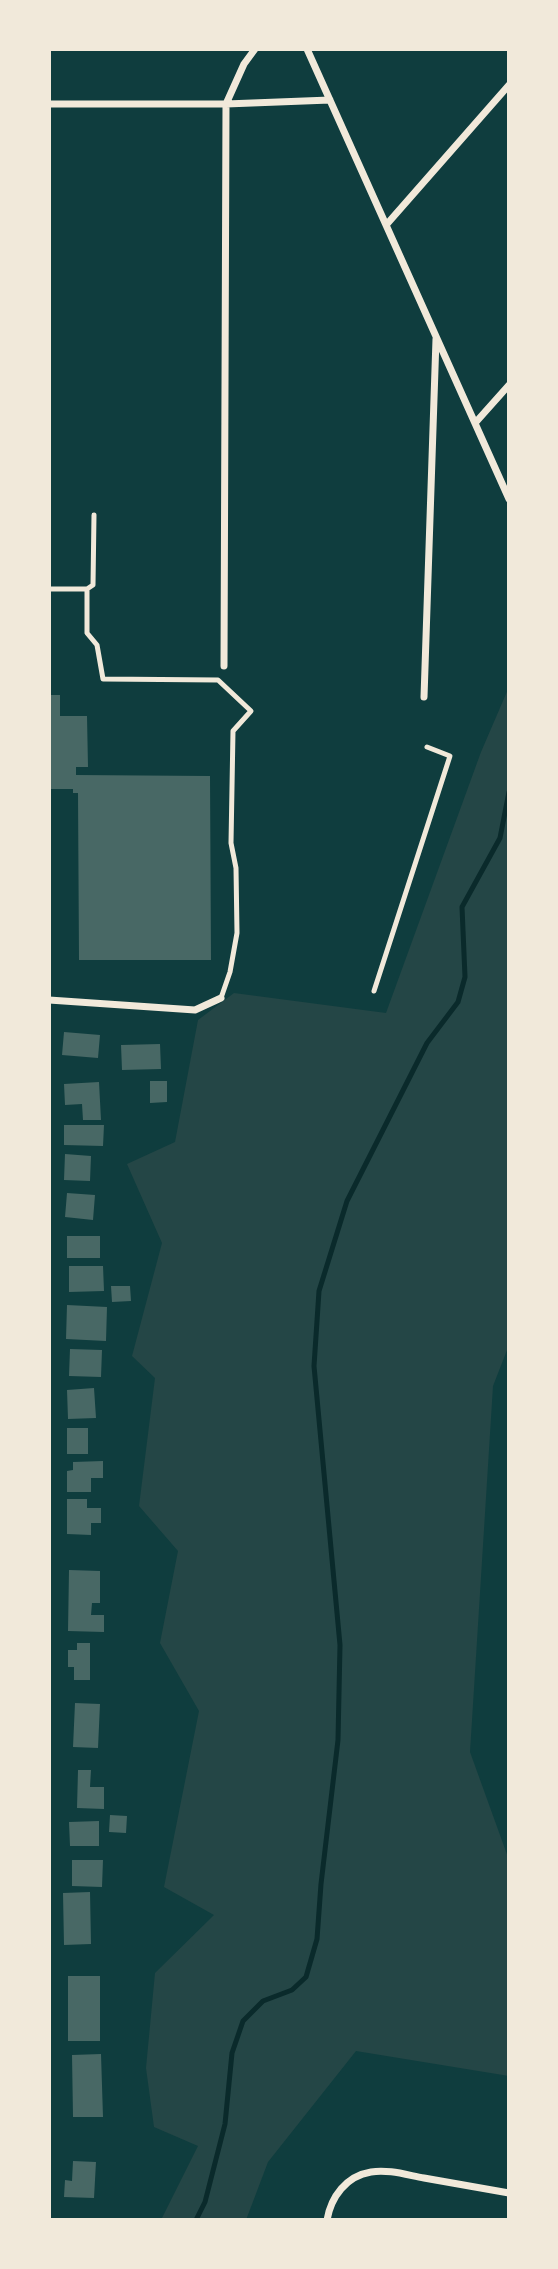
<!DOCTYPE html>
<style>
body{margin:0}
#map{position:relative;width:558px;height:2269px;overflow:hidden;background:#0f3d3e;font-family:Karla,sans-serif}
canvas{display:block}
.frame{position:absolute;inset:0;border:51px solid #f1e9da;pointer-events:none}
</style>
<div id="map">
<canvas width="558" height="2269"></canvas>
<div class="frame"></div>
</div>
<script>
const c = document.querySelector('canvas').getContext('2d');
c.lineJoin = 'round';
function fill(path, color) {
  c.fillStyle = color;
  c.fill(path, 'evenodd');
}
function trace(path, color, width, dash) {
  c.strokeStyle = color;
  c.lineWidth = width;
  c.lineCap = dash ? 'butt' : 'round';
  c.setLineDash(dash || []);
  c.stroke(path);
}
fill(new Path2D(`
 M509 687V1345L493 1386 470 1752 509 1860V2076L356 2051 268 2162 246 2220H161L198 2146 154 2127 146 2068 155 1973 214 1915 164 1887 199 1711 160 1643 178 1551 139 1506 155 1378 132 1356 162 1243 127 1164 175 1142 198 1020 234 993 386 1013 481 752Z`), '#244646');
trace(new Path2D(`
 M196 2220 205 2202 225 2124 232 2053 243 2021 263 2001 292 1990 306 1977 317 1939 321 1884 338 1740 340 1645 314 1366 319 1291 347 1201 427 1043 458 1002 465 977 462 907 500 838 509 792`), '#0a2a2b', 5);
fill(new Path2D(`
 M49 695H60V716H87L88 767H76V775L210 776 211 960H79L78 793H73V789H49Z
 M64 1032 100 1035 98 1058 62 1055Z
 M160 1044 161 1069 122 1070 121 1045Z
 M150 1081H167V1102L150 1103Z
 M99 1082 101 1120H83L82 1104 65 1105 64 1084Z
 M64 1125H104L103 1146 64 1145Z
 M65 1154 91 1156 90 1181 64 1180Z
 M67 1193 95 1195 93 1220 65 1217Z
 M67 1236H100V1258H67Z
 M69 1266H103L104 1291 69 1292Z
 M111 1286H130L131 1301 112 1302Z
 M67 1305 107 1307 106 1341 66 1339Z
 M70 1349 102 1350 101 1377 69 1376Z
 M94 1388 96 1418 68 1419 67 1390Z
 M67 1428H88V1454H67Z
 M103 1461V1478H91V1492H67V1471L73 1470V1462Z
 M67 1499H87V1508H101V1523H91V1535L67 1534Z
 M69 1570 100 1571V1603H92L91 1615H104V1632L68 1631Z
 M77 1643H90V1680H74V1667H68V1650H77Z
 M75 1703 100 1704 98 1748 73 1747Z
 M78 1770H91L90 1787H104V1809L77 1808Z
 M110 1815 127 1816 126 1833 109 1832Z
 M99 1821V1846H70L69 1822Z
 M72 1860H103L102 1887 72 1886Z
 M90 1892 91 1944 64 1945 63 1893Z
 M68 1976H100V2041H68Z
 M101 2054 103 2117H73L72 2055Z
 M73 2161 96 2162 94 2198 64 2197 65 2180 72 2181Z`), '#486865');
trace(new Path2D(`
 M49 589H87L93 585 94 515
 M87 589V633L97 645 103 679 218 680 251 711 233 731 231 843 236 868 237 933 230 972 221 998
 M374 991 450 756 427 747`), '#f1e9da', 5);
trace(new Path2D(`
 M307 49 509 499
 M49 104H226L330 100
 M387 224 509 85
 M476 422 509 385
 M224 666 226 104 244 64 255 49
 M424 697 436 339
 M49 1000 195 1010 221 998
 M327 2220C331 2197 346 2176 371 2172 388 2169 407 2175 424 2178 452 2183 481 2188 509 2193`), '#f1e9da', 7);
</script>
